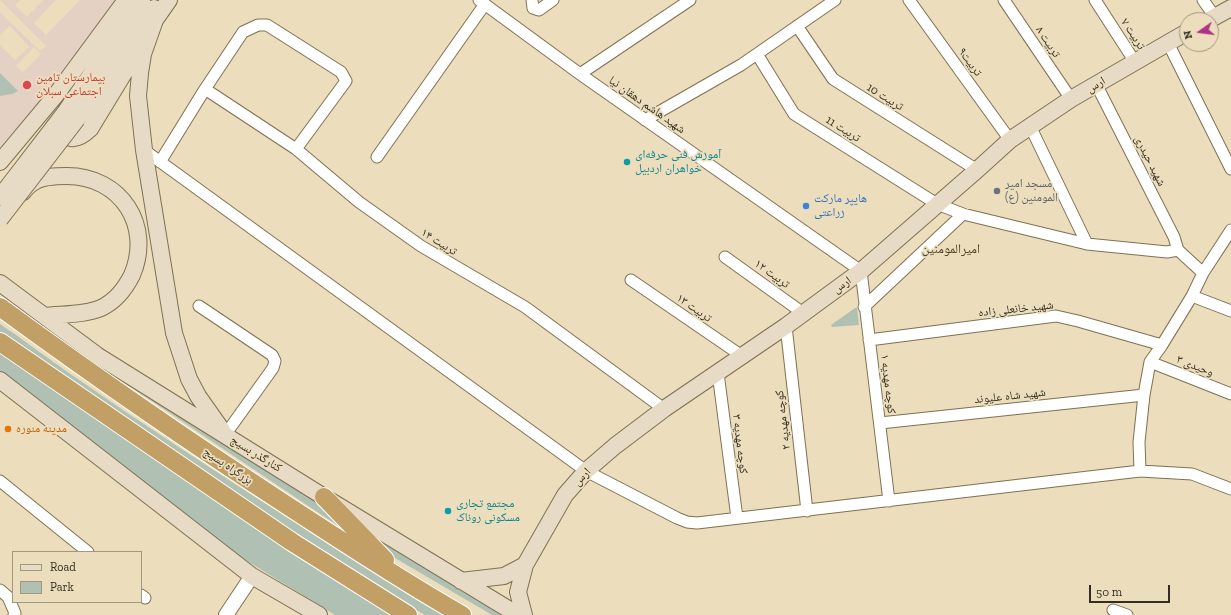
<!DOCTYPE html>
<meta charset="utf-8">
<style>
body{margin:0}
#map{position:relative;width:1231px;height:615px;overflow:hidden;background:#ecdebd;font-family:"Zilla Slab",serif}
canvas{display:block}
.legend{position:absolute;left:12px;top:551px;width:130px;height:52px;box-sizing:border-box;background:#ecdebd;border:1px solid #a2987f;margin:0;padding:5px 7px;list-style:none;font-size:12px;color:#342e22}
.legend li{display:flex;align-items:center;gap:8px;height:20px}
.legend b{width:20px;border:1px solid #a2987f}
.north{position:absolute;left:1179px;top:12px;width:40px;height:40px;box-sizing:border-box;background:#ecdebd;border:1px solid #a2987f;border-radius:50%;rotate:256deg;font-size:11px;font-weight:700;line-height:16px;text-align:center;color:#342e22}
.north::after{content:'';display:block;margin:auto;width:14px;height:18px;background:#ae3386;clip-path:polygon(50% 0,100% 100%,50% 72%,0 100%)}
.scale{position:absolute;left:1089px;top:585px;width:81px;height:18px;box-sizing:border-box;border:2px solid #342e22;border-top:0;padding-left:5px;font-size:12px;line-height:14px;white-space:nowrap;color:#342e22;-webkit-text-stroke:3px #ecdebd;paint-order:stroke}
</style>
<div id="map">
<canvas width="1231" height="615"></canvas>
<ul class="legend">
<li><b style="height:5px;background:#e8dbc5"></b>Road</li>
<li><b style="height:11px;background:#b0c1b3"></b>Park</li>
</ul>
<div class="north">N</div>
<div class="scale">50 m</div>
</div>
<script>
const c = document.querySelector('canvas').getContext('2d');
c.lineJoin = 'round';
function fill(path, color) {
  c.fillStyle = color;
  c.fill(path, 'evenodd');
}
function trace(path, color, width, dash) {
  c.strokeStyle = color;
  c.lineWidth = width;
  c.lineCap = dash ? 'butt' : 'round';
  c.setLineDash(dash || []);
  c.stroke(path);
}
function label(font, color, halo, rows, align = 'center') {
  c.font = font + ' "Zilla Slab","Noto Naskh Arabic",serif';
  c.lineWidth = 3.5;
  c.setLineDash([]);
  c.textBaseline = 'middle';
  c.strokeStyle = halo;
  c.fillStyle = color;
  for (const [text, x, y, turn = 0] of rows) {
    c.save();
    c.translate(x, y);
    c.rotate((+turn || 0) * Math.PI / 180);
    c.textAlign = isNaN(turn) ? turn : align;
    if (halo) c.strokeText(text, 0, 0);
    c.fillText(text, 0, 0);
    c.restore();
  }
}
fill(new Path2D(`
 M0 0H20L15 5 27 17 43 0H56L34 23 46 35 80 0H116L45 98 0 150V45L15 60 29 47 10 26 0 35V12L40 51 46 46ZM34 47 41 54 23 72 16 66Z`), '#e5d1c3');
fill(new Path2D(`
 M0 73 18 91 12 94 0 96Z
 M855 308H857L859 325 832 327 831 325Z
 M0 324C24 340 47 358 72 375 141 423 212 469 283 515 337 549 390 584 445 615H425L411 607 220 485 0 333Z
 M0 352 400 615H335L213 540 0 373Z
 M107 371 321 504 356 538Z
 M365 529 508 615H492L395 558Z`), '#b0c1b3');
const minor = new Path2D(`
 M479 0 580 74 861 271 889 501
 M532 0 533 8 539 10 553 0
 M909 0 1010 140
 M1004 0 1071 99
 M1095 0 1135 62
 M1203 0 1215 17
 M797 26 833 79 977 170
 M1168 43 1231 169
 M757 54 794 114 937 204 963 214 1087 244 1167 252 1178 250
 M580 74 690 0
 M1096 84 1174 237 1178 250
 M205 89 296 149 359 202 421 246 525 307 664 409
 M645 120 741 65 835 0
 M1030 126 1087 244
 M144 150 586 471 677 518 687 522 697 523 1140 471 1139 442 1144 395 1150 362 1162 345 1192 296 1203 273 1231 230
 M377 157 485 4
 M160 162 205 89 243 32 258 25H267L341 72 346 81 296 149
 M1178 250 1203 273
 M725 257 803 313
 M631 280 742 356
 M1192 296 1231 311
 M199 306 272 355 275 361 273 368 225 435
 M864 307 963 214
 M786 326 807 511
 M869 340 1056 316 1078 321 1162 345
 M1150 362 1231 394
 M718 373 737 518
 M880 423 1144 395
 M1140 471 1192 474 1231 489
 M0 481 88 552
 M0 590 8 597 15 613 14 615
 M141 595 145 598
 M1113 610 1127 615`);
const tertiary = new Path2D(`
 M226 615 252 576`);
const secondary = new Path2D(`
 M169 0 155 20 143 54 140 73 138 96 144 150 174 333 189 379 198 396 222 430
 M1209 20 1231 8
 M66 111 142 0
 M77 119 154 8
 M55 128C69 140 75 143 90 129L141 45
 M0 162 55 96 126 0
 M23 192C26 188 30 184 34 182 43 176 57 176 67 176 121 176 153 226 132 275 125 289 116 301 101 308 85 315 62 314 44 316
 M0 283 98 356 324 497 518 615
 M0 380 252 576 319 615
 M461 581 504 576 525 565
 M524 615 518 592 525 565 565 495 586 471 615 446 664 409 786 326 861 271 977 170 1010 140 1071 99 1187 32`);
const trunk = new Path2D(`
 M0 307C94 376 190 442 288 506 345 543 402 581 462 615
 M0 342 292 542 408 615
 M324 497 385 560`);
trace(minor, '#7e7153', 13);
trace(tertiary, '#7e7153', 16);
trace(secondary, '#7e7153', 18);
trace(trunk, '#fff', 20);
trace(minor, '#fff', 11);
trace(tertiary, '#fff', 14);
trace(secondary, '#e8dbc5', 16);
trace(trunk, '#c29f64', 18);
const secondaryBridge = new Path2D(`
 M0 197 66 111
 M0 219 77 119`);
trace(secondaryBridge, '#7e7153', 18, []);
trace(secondaryBridge, '#e8dbc5', 16);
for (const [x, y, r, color] of [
 [27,85,5,"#e0444e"],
 [627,162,4,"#0f9aa8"],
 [997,191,4,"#6b7280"],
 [806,206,4,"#3f7fe0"],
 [8,429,4,"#e8710a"],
 [448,511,4,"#0f9aa8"]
]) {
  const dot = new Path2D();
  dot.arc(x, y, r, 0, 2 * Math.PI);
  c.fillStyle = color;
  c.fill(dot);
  trace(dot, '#ecdebd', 1.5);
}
label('12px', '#342e22', '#ecdebd', [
 ["تربیت ۷",1133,34,57],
 ["تربیت ۸",1048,42,56],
 ["تربیت۹",970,62,54],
 ["ارس",1096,85,-31],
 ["تربیت 10",885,97,32],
 ["شهید هاشم دهقان نیا",647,105,35],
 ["تربیت 11",843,129,32],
 ["شهید حیدری",1150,161,63],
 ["تربیت ۱۴",439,242,32],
 ["تربیت ۱۲",772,274,36],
 ["ارس",842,285,-36],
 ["تربیت ۱۳",694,308,35],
 ["شهید خانعلی زاده",1016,309,-6],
 ["وحیدی ۳",1195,366,22],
 ["کوچه مهدیه ۱",888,384,83],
 ["شهید شاه علیوند",1010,396,-6],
 ["کوچه مهدیه ۲",783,420,-97],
 ["کوچه مهدیه ۳",740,444,83],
 ["کنارگذر بسیج",256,454,32],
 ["بزرگراه بسیج",228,466,34],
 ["ارس",582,477,-47]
]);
label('12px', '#be3a42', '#ecdebd', [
 ["بیمارستان تامین",36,78],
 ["اجتماعی سبلان",36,92]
], 'left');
label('12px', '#0d838f', '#ecdebd', [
 ["آموزش فنی حرفه‌ای",635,155],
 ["خواهران اردبیل",635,169],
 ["مجتمع تجاری",456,504],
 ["مسکونی روناک",456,518]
], 'left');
label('12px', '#5b616d', '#ecdebd', [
 ["مسجد امیر",1005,184],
 ["المومنین (ع)",1005,198]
], 'left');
label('12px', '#366cbe', '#ecdebd', [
 ["هایپر مارکت",814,199],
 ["زراعتی",814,213]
], 'left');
label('12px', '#c56008', '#ecdebd', [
 ["مدینه منوره",16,429]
], 'left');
label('13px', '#4f4327', '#ecdebd', [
 ["امیرالمومنین",951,249]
]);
</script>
